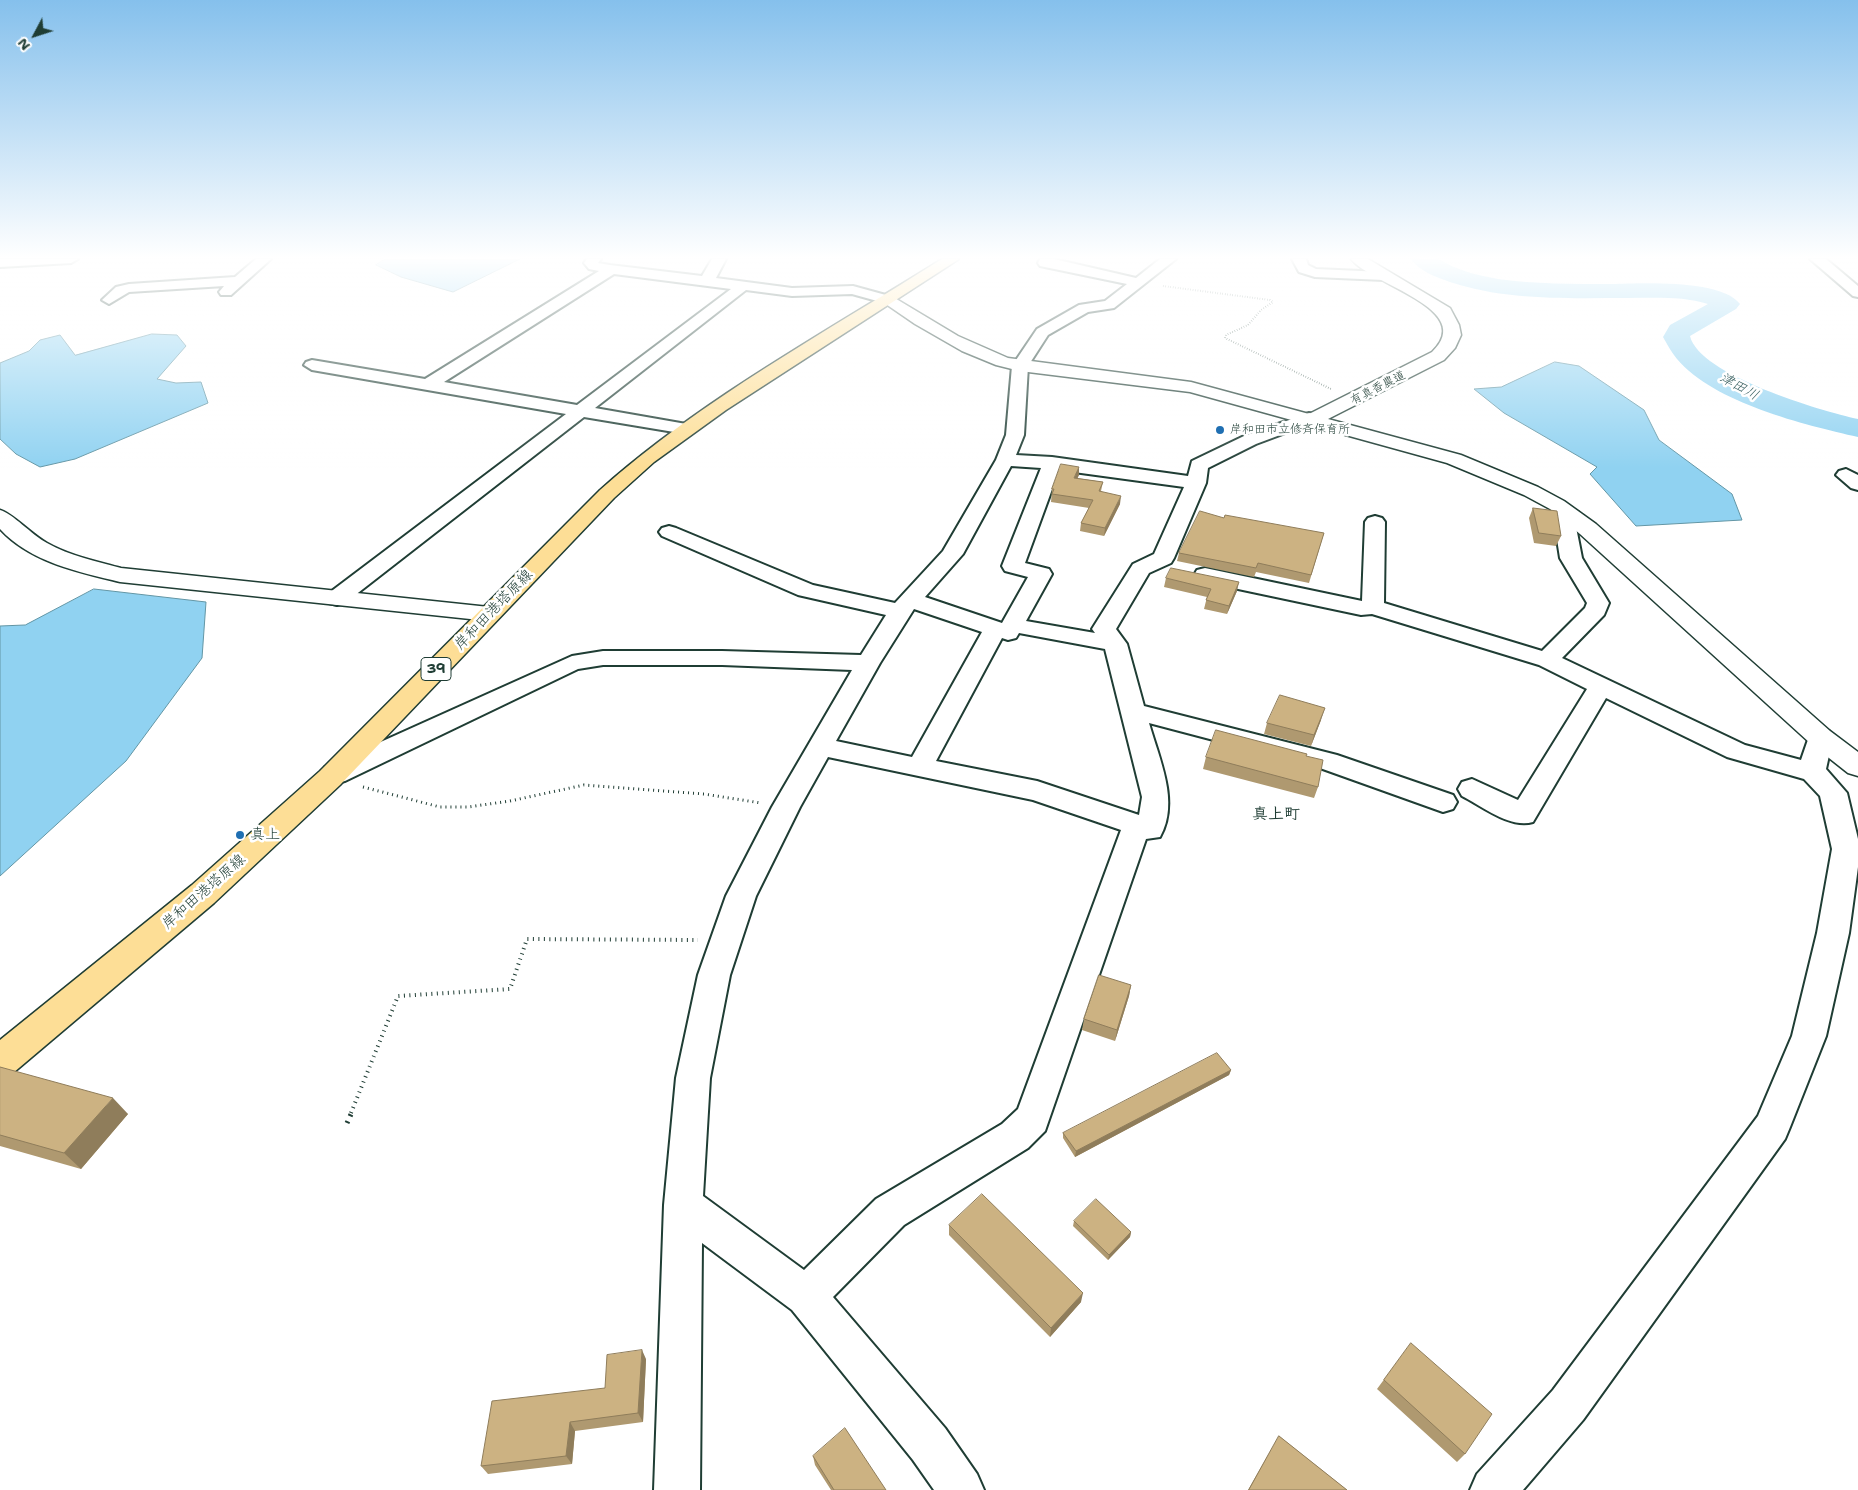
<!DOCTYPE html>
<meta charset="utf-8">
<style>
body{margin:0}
#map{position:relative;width:1858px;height:1490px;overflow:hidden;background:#fff;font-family:"Shantell Sans",sans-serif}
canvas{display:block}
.north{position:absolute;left:10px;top:10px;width:50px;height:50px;-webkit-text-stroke:4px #fff;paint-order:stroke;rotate:230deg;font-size:14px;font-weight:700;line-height:20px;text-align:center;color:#1f3d34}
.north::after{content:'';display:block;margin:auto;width:18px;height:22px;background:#1f3d34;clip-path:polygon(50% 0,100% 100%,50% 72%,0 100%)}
</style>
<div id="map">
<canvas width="1858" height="1490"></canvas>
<div class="north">N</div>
</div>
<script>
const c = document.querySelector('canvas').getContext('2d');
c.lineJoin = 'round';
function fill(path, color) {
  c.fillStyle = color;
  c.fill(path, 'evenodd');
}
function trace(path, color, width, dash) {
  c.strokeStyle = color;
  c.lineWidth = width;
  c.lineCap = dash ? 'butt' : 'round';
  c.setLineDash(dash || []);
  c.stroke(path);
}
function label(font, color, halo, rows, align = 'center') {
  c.font = font + ' "Shantell Sans","Klee One",sans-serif';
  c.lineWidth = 5;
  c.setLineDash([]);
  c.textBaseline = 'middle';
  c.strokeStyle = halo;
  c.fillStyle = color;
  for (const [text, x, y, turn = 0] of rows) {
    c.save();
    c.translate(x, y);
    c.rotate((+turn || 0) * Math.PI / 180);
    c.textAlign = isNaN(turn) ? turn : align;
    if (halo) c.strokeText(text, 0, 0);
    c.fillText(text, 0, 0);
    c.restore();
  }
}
const water = new Path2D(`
 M385 259H520L453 292 401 277 376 265Z
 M152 334 177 335 186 346 157 379 176 383 201 382 208 403 75 459 40 467 16 454 0 439V363L29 351 40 340 60 335 75 355Z
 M1555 362 1579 366 1644 410 1659 440 1732 494 1742 520 1636 526 1590 474 1597 467 1504 413 1474 389 1501 387Z
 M94 589 206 602 202 658 126 761 0 876V626L25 625Z`);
fill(water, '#90d2f1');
trace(water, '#6396a5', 1);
fill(new Path2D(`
 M1411 259C1419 259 1429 258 1437 259 1443 260 1448 265 1454 267 1468 273 1483 276 1498 279 1536 284 1574 284 1612 284 1641 283 1722 279 1740 304L1736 309 1690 336C1699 375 1821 411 1858 419V437C1805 425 1714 403 1677 359 1672 353 1667 344 1663 337L1670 325 1708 304C1683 296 1654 298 1628 298 1569 298 1507 301 1450 282 1436 277 1419 271 1411 259Z`), '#90d2f1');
const street = new Path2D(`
 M0 259H78L71 263 0 267Z
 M256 259H271L231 295H221L219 292 224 286 129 292 109 304 102 300 116 287 129 284 235 277Z
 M587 259H601L598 263 610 265 702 276 712 259H726L716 278 792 288 853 286 893 297 895 300 888 304 852 294 792 296 746 290 595 408 692 425 695 429 692 433 686 434 584 417 345 603 337 605 329 603 326 598 329 593 566 414 312 370 304 365 306 362 312 360 425 379 599 271 589 269 584 263ZM614 274 731 289 577 405 444 382Z
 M1040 259H1054L1136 278 1160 259H1176L1114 308 1088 312 1048 335 1028 366 1024 435 1016 455 1052 457 1188 476 1192 461 1244 436 1309 413 1315 414 1318 418 1315 422 1256 444 1208 468 1206 483 1174 558 1171 563 1149 573 1116 629 1127 644 1144 706 1337 755 1453 795 1457 802 1453 809 1443 812 1320 768 1149 723C1159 759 1180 802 1160 837L1146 839 1045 1131 1028 1148 904 1225 833 1297 945 1428 977 1474 984 1490H934L913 1460 792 1310 702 1243 700 1490H654L664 1205 676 1078 698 975 726 896 772 807 852 670 722 665H603L578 669 345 781 335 783 325 781 321 774 325 767 572 656 603 651H722L861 655 886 615 798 595 662 536 659 532 662 528 669 526 676 528 813 585 895 603 943 551 996 460 1006 435 1012 366 1037 329 1079 305 1105 301 1127 284 1040 266 1038 263ZM1011 466 1041 468 1002 566 1005 571 1028 577 1002 623 925 597 963 554ZM1059 470 1184 487 1154 554 1133 564 1092 629 1095 633 1026 621 1052 574 1049 569 1025 563ZM914 609 982 632 912 757 836 741 880 663ZM1019 633 1105 649 1142 797 1139 815 1037 781 936 761 1002 638 1008 640 1016 638ZM828 757 1033 800 1121 830 1018 1109 1002 1124 876 1199 804 1270 703 1196 710 1078 730 975 756 896 800 807Z
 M1292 259H1306L1308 265 1316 269 1384 272 1391 276 1384 280 1315 277 1299 272Z
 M1810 259H1826L1858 286V297L1853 296Z
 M1846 469 1858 475V490L1851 488 1836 475 1839 471Z
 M1571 510 1578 512 1581 516 1575 522 1582 558 1609 603 1604 615 1562 658 1745 745 1801 760 1811 731 1820 728 1829 731 1833 737 1826 769 1847 793 1858 839V867L1849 933 1826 1036 1790 1127 1785 1139 1583 1420 1523 1490H1470L1477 1474 1553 1390 1758 1116 1792 1036 1817 933 1832 849 1820 796 1804 779 1727 757 1606 698 1533 822C1510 829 1482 806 1462 796L1458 789 1462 782 1472 779 1518 800 1587 689 1539 665 1372 614 1361 615 1205 582 1197 580 1194 575 1197 570 1205 568 1362 601 1365 522 1368 518 1375 516 1382 518 1385 522 1384 603 1542 651 1585 608 1587 603 1560 558 1554 520 1557 516Z`);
const secondary = new Path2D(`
 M1351 259H1368L1450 308 1459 325 1461 335 1455 348 1444 360 1328 419 1461 455 1538 487 1564 501 1596 524 1830 731 1858 752V776L1848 773 1810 743 1580 534 1550 509 1524 495 1447 463 1190 392 1020 371 996 365 962 351 915 324 880 300 888 295 893 297 958 336 1008 358 1191 382 1309 414 1432 352C1478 309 1371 285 1351 259Z
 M0 510C12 513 32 535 47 543 70 556 96 561 121 568L489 607 497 609 501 614 497 619 489 621 120 582C79 572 30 562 0 529Z`);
const primary = new Path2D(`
 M942 259H959L726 410 654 462 614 498 340 785 214 903 13 1073 0 1078V1040L192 885 320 771 600 490C702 399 826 332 942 259Z`);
trace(street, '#1f3d34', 4);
trace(secondary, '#1f3d34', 3);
trace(primary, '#1f3d34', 3);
trace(new Path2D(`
 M1163 286 1270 300 1273 302 1261 310 1248 325 1226 335 1225 338 1331 389`), '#1f3d34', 2, [0.5, 2]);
trace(new Path2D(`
 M363 787 440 807H468L510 801 584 785 704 794 761 803`), '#1f3d34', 3, [1, 4]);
trace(new Path2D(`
 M351 1113 398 996 510 989 527 939 698 940`), '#1f3d34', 4, [1, 4.5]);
trace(new Path2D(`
 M347 1123 352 1112`), '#1f3d34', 5, [2, 5.5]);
fill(street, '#fff');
fill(secondary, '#fff');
fill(primary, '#fdde96');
fill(new Path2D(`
 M1079 475 1077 478 1103 482 1101 491 1120 504 1104 536 1080 531 1081 523 1089 508 1051 502 1052 489Z
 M1533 508 1561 536 1556 546 1534 543 1529 518Z
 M1224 518 1324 533 1309 583 1256 572 1254 577 1177 561 1179 553Z
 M1166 578 1237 591 1227 614 1204 609 1207 597 1164 587Z
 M1321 720 1311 746 1264 734 1267 723Z
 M1306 756 1318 787 1314 798 1203 769 1206 757Z
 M1131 985 1129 996 1115 1041 1082 1030 1084 1019Z
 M0 1067 128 1114 81 1169 0 1146Z
 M1231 1070 1229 1075 1075 1157 1063 1138V1133Z
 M1074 1221 1131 1232 1130 1237 1108 1260 1073 1226Z
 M949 1225 1081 1302 1050 1337 949 1235Z
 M1411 1343 1465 1454 1457 1462 1377 1389Z
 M646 1359 643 1422 575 1431 572 1464 488 1474 481 1466 605 1388Z
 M1279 1436 1347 1490H1248Z
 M813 1456 886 1490H831L815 1465Z`), '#af9970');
fill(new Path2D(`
 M1079 467V475L1074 486V478Z
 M1121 496 1120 504 1104 536 1105 528Z
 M1239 582 1237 591 1227 614 1229 606Z
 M1325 708 1321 720 1311 746 1314 735Z
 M1131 985 1129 996 1115 1041 1117 1030Z
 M1231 1070 1229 1075 1075 1157 1076 1151Z
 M113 1098 128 1114 81 1169 64 1153Z
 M1131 1232 1130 1237 1108 1260 1109 1255Z
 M1083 1293 1081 1302 1050 1337 1051 1328Z
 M642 1350 646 1359 643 1422 638 1413Z
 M570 1422 575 1431 572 1464 566 1456Z`), '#8f7d5b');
const building = new Path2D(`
 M1061 464 1079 467 1074 478 1103 482 1099 491 1121 496 1105 528 1081 523 1093 500 1052 494 1054 489H1052Z
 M1533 508 1557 511 1561 536 1539 533Z
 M1200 511 1224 518 1225 515 1324 533 1311 575 1258 563 1256 568 1179 553Z
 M1171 568 1239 582 1229 606 1206 600 1211 589 1166 578Z
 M1280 695 1325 708 1314 735 1267 723Z
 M1216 730 1307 754 1306 756 1323 760 1318 787 1206 757Z
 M1099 975 1131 985 1117 1030 1084 1019Z
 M1217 1053 1231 1070 1076 1151 1063 1133Z
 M0 1067 113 1098 64 1153 0 1135Z
 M982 1194 1083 1293 1051 1328 949 1225Z
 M1096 1199 1131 1232 1109 1255 1074 1221Z
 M1411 1343 1492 1414 1465 1454 1384 1380Z
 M642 1350 638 1413 570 1422 566 1456 481 1466 492 1401 605 1388 607 1355Z
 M845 1428 886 1490H834L813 1456Z
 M1279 1436 1347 1490H1249Z`);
fill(building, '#ccb282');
trace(building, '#8f7d5b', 1);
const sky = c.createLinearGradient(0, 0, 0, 468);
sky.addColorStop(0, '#85c0ec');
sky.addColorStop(0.55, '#fff');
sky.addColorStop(1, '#ffffff00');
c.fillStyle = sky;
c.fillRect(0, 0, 1858, 468);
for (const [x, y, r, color] of [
 [1220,430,5,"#1f6fb2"],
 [240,835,5,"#1f6fb2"]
]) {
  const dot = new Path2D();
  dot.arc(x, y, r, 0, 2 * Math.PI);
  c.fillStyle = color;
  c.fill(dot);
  trace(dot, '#fff', 2);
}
label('12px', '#1f3d34', '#fff', [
 ["有真香農道",1378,388,-27]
]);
label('12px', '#1f3d34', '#fff', [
 ["岸和田市立修斉保育所",1230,430]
], 'left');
label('italic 14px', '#3b6263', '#fff', [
 ["津田川",1739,387,29]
]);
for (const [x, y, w] of [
 [436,669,30]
]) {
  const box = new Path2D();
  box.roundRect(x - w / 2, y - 11.5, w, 23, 4);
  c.fillStyle = '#fff';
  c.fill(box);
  trace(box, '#1f3d34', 1);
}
label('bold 14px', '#1f3d34', null, [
 ["39",436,669]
]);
label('15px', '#1f3d34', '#fff', [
 ["岸和田港塔原線",494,610,-46],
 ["岸和田港塔原線",204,892,-41]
]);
label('15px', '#1f3d34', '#fff', [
 ["真上",250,835]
], 'left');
label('bold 16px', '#1f3d34', '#fff', [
 ["真上町",1276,815]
]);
</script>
